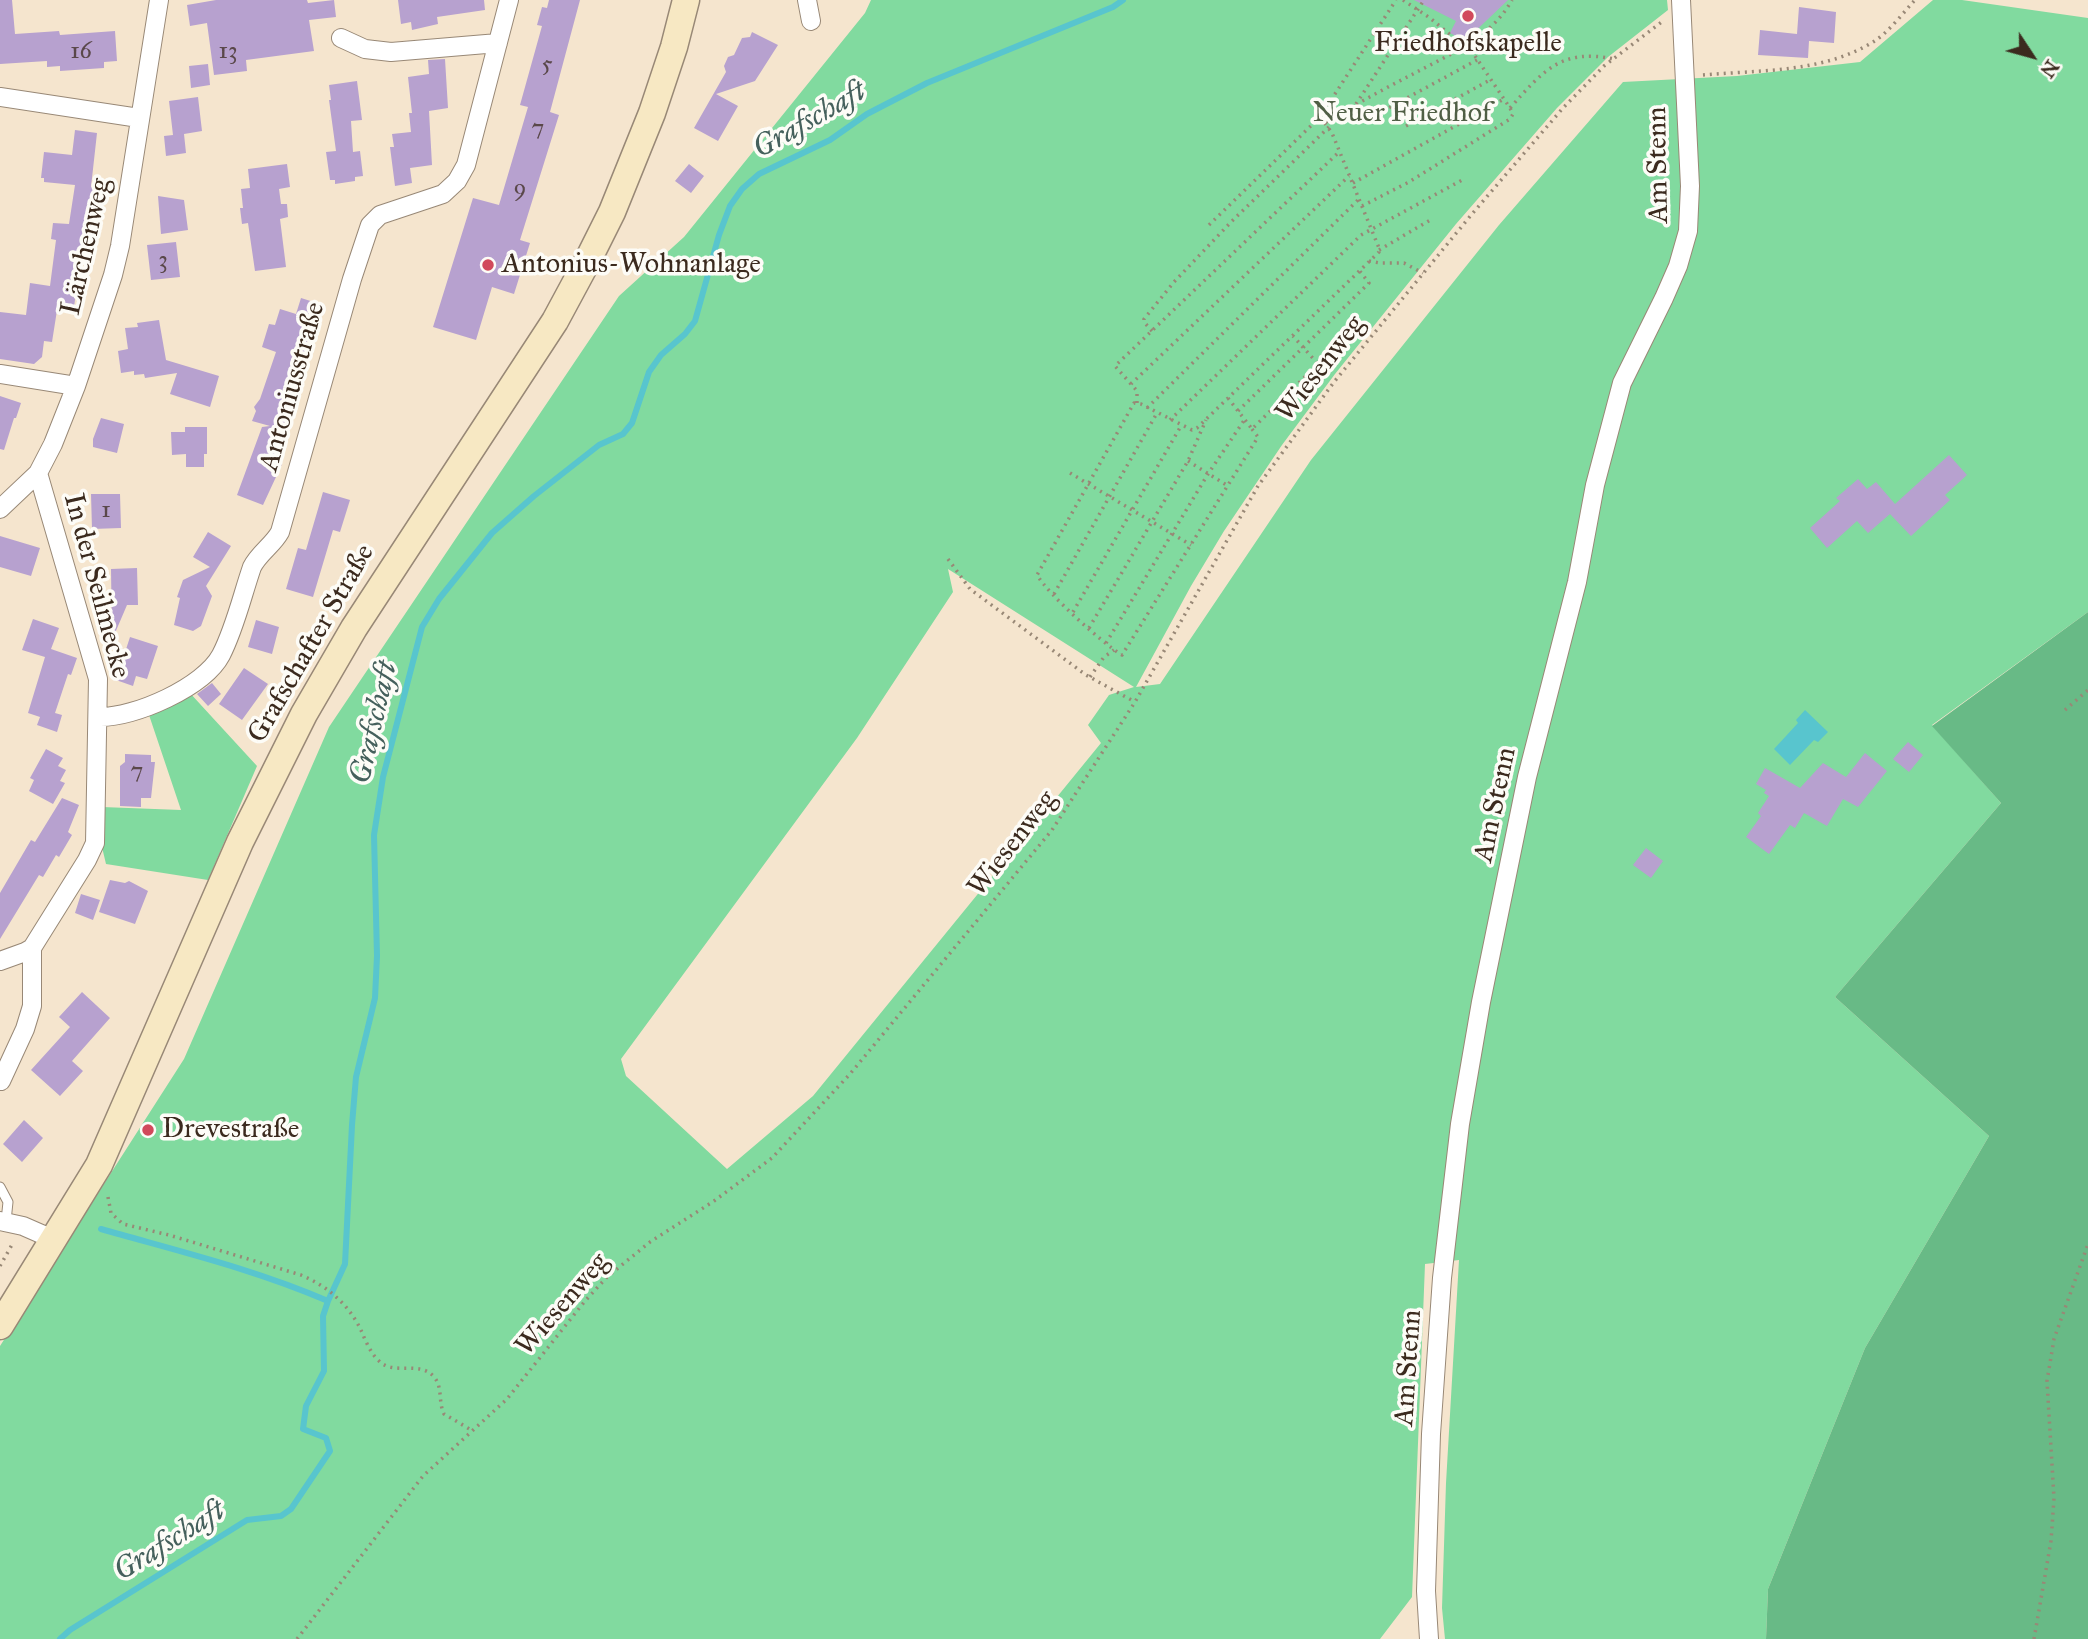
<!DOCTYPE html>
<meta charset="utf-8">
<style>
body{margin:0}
#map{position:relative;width:2088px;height:1639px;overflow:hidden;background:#f5e5ce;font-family:"IM FELL Great Primer",serif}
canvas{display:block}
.north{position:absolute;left:1997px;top:21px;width:70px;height:70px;-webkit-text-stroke:5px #fdfcf7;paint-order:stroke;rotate:126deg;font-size:19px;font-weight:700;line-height:28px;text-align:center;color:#3b2a1e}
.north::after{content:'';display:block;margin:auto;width:24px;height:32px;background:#3b2a1e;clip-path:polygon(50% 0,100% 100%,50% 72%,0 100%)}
</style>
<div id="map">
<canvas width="2088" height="1639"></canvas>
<div class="north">N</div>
</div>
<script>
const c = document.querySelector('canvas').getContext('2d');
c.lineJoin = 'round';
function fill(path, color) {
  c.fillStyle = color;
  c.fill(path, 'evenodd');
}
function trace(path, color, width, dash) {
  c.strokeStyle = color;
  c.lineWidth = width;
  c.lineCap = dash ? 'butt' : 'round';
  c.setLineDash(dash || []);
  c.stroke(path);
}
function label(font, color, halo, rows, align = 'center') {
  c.font = font + ' "IM FELL Great Primer",serif';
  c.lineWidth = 7;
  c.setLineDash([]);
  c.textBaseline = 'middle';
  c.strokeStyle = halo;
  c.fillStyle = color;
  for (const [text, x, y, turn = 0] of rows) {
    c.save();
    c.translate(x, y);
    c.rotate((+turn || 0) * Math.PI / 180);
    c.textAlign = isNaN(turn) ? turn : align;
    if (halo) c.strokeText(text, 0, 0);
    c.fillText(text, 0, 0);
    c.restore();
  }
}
fill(new Path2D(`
 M871 0H1667L1668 10 1608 57 1557 108 1456 224 1335 374 1282 445 1224 531 1191 586 1136 687 1160 684 1311 460 1499 225 1623 82 1737 76 1860 62 1933 0H1962L2088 18V612L1932 725 2001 803 1835 997 1989 1136 1865 1348 1768 1589 1766 1639H1445L1442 1608 1446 1483 1459 1260 1425 1264 1412 1597 1380 1639H0V1346L184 1059 329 727 619 296 684 237 865 13ZM948 569 1134 687 1109 695 1088 725 1101 743 813 1096 727 1169 626 1076 621 1059 857 738 953 592Z
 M189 692 257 766 208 880 106 864 101 843 102 807 181 810 148 712Z`), '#81da9f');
fill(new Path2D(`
 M2088 612V1639H1766L1768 1589 1865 1348 1989 1136 1835 997 2001 803 1932 726Z`), '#68ba86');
fill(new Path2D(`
 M1805 710 1828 732 1818 742 1814 740 1790 765 1774 749 1798 723 1796 720Z`), '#58c5ce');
trace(new Path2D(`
 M101 1229C178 1251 254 1269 328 1301
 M60 1639 70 1630 247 1520 281 1516 291 1509 330 1451 326 1438 303 1429 306 1406 324 1371 323 1316 328 1301 345 1264 352 1125 356 1077 375 998 377 956 374 835 383 777 422 627 439 599 492 533 534 496 599 445 623 434 632 423 649 372 661 355 685 334 695 321 719 235 730 206 742 189 759 174 830 140 867 114 927 83 1113 7 1123 0`), '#58c5ce', 6);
fill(new Path2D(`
 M0 0H12L15 34 59 31 60 35 115 31 117 61 104 62V68L60 71V66L47 67V61L0 64Z
 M216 0H307L308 3 334 0 336 17 309 20 314 51 246 60 247 71 214 75 207 23 190 26 187 5Z
 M398 0H484L485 10 437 17 438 24 412 30 411 22 401 24Z
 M549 0H580L550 112 559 115 520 240 530 243 514 294 492 287 476 340 433 327 473 198 499 205 528 107 520 105 542 26 537 25 542 7 547 8Z
 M1414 0H1508L1465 41 1450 33 1456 21Z
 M1799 7 1836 12 1834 43 1809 41 1808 58 1758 55 1760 30 1797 34Z
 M752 32 778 45 755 81 716 94 738 106 718 141 694 128 726 72 724 66 728 57 734 55 742 38 750 37Z
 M445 59 448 108 429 111 432 165 410 168 412 183 395 186 390 147H394L392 134 411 132 409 113H412L408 77 429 74 428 60Z
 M208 64 210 85 191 88 189 66Z
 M357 81 362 120 351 121 353 152 360 151 363 176 355 177V181L335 184V180H330L326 152 336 151 329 100H331L329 85Z
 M198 97 202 131 184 134 186 153 166 156 164 136 173 135 169 101Z
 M75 130 97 133 91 187 96 188 93 235 91 242 83 241 74 307 58 304 52 342 44 341 42 357 34 364 0 359V312L26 315 30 283 50 286 56 240 51 239 53 223 69 224 75 185 44 182V178H41L44 152 72 155Z
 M287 164 290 187 279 189 281 204H287L288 217 280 219 286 267 255 271 248 223 242 224 240 208H243L241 189 250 188 248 169Z
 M689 164 704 176 691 193 675 181Z
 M158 196 184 200 188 230 161 234Z
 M176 242 180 277 151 280 147 245Z
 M301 298 320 304 309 334 295 391 272 460 282 464 263 505 237 495 262 427 270 426 252 421 256 411 254 407 260 399 276 352 262 347 269 324 275 325 280 309 296 314Z
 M159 320 166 360 219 376 210 407 170 394 177 373 145 378 144 374 134 375V371L121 373 118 351 128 349 125 328 138 327 137 323Z
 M0 396 21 403 16 418H14L4 450 0 449Z
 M101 418 124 424 117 453 93 447V439Z
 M185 427H207V454H204V467H186V454L172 455 171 432H185Z
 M1949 455 1967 475 1945 495 1950 500 1911 536 1890 514 1868 533 1857 521 1827 548 1810 528 1840 501 1836 498 1858 479 1867 489 1876 482 1895 504Z
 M323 492 350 500 340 532 333 530 313 597 286 589 298 548 306 550Z
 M91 494H120L121 528 92 529Z
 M208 532 231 546 206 586 212 596 201 626 193 631 174 625 180 598 177 597 183 580 210 567 193 557Z
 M0 536 40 548 31 576 0 567Z
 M137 568 138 605H127L112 640 111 569Z
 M33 619 59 628 51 649 77 658 71 675 68 674 55 713 62 715 57 732 37 725 40 717 28 713 45 657 22 650Z
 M256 620 279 627 272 654 248 647Z
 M130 637 158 646 147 679 136 676 133 686 116 680Z
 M244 668 268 684 242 720 219 704Z
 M212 683 221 694 208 706 197 694Z
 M1908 742 1923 755 1909 772 1893 759Z
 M46 749 63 758 58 766 66 770 60 781 65 783 53 804 29 791 34 780 30 778Z
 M1865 753 1887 771 1858 807 1843 799 1827 826 1804 813 1795 828 1790 825 1769 854 1746 837 1761 816 1758 813 1769 796 1764 793 1766 790 1756 784 1765 768 1800 788 1823 763 1846 777Z
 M125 754 151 755V762H155L151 798H141V807L120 806V766L125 762Z
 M62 798 79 805 68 832 72 835 59 857 56 855 43 877 39 875 0 939V893L31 840 35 842Z
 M1646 848 1663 861 1651 878 1633 865Z
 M110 880 125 883 129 881 148 891 135 924 99 912Z
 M81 894 100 900 93 920 75 913Z
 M82 992 110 1018 72 1061 83 1071 60 1096 31 1070 70 1027 59 1017Z
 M24 1120 43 1138 22 1162 3 1144Z`), '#b7a1cf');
const lane = new Path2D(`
 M0 1187 8 1202 6 1221`);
const street = new Path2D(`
 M807 0 811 21
 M341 38 365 49 391 52 498 43
 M0 97 139 118
 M0 374 76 386
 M0 509 38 473 53 444 76 386 113 275 120 246 159 0
 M99 717C134 718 204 687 221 655 235 628 242 596 252 567 259 553 273 545 280 532L352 279 370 225 380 215 443 194 457 181 466 165 509 0
 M0 961 25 952 32 948 87 860 95 843 98 679 38 473
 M1 1081 25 1029 32 1006V948
 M0 1221 23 1226 55 1240
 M1429 1639 1426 1591 1431 1434 1442 1278 1460 1124 1481 1002 1527 777 1577 582 1595 485 1622 383 1664 298 1678 266 1688 231 1690 186 1681 0`);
const secondary = new Path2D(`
 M0 1326 99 1165 240 842 304 714 354 628 555 321 590 256 612 212 652 113 674 47 686 0`);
trace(lane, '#988876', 11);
trace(street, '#988876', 20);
trace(secondary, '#988876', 29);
trace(new Path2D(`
 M1403 0 1430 18 1464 46
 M1703 75C1759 70 1823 73 1873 42 1889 32 1902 14 1915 0
 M1356 104 1424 0
 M1510 108C1543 71 1561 48 1614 59
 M1383 111 1477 60
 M1326 122C1354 105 1384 89 1413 74 1450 54 1491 38 1512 0
 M1406 126 1490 80
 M1353 183 1504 99
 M1362 206 1409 182 1510 119 1513 114 1510 108 1467 44
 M1209 225 1320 117 1396 0
 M1379 250 1432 219
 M1369 261 1380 263H1404L1423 273
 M1152 331 1144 322V319L1174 282 1232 221 1329 127
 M1131 384 1115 366 1339 152
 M1228 398 1252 429 1318 364 1293 336
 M1137 403V391L1131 384 1349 176
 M1147 408 1359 199
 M1238 411 1369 283 1359 270
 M1170 420 1361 235 1464 179
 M1252 429 1258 437 1122 655C1102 643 1049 595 1037 575L1134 403 1141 404 1192 430 1197 428 1379 252V248L1332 133 1320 117
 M1188 461 1228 486
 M1070 473 1191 545
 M948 559 970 589 1086 675 1135 702
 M1054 594 1157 413
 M1073 612 1181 426
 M1089 628 1188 461 1206 420
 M1106 643 1208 474 1245 419
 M1090 677 1104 657 1114 650
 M2065 710 2088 690
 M108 1197 111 1213 123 1224 169 1235 301 1275C327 1286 347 1303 360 1328 365 1339 370 1353 379 1361 394 1376 420 1360 434 1377 443 1387 438 1402 444 1414L473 1431
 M0 1266 13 1243
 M297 1639 423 1476 507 1399 585 1301 607 1277 650 1242 714 1201 772 1158 850 1074 1052 830 1135 702 1258 486 1334 382 1472 214 1563 108 1604 66 1663 21
 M2034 1639 2051 1541 2054 1498 2047 1381 2054 1339 2088 1244`), '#988876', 3.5, [2, 5]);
trace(lane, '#fff', 9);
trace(street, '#fff', 18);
trace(secondary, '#f7e8c3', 26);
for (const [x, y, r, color] of [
 [1468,16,7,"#d1495b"],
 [488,265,7,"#d1495b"],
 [148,1130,7,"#d1495b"]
]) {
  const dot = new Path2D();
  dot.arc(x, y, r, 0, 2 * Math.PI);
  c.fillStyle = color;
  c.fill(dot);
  trace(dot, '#fdfcf7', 2.5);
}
label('24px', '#5a484a', null, [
 ["16",81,52],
 ["13",228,52],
 ["5",547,65],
 ["7",538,129],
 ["9",520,189],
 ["3",163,261],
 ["1",106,511],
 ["7",137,772]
]);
label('28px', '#3b2a1e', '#fdfcf7', [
 ["Friedhofskapelle",1468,44,"center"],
 ["Antonius-Wohnanlage",502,265],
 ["Drevestraße",162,1130]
], 'left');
label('28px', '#505f45', '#fdfcf7', [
 ["Neuer Friedhof",1402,114]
]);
label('28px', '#3b2a1e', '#fdfcf7', [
 ["Am Stenn",1659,165,-91],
 ["Lärchenweg",87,247,-77],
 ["Wiesenweg",1321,369,-52],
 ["Antoniusstraße",293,387,-74],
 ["In der Seilmecke",96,586,75],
 ["Grafschafter Straße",312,644,-60],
 ["Am Stenn",1496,805,-78],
 ["Wiesenweg",1013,844,-52],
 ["Wiesenweg",563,1305,-49],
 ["Am Stenn",1409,1368,-86]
]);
label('italic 30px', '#45605c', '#fdfcf7', [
 ["Grafschaft",810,121,-30],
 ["Grafschaft",375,723,-77],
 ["Grafschaft",170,1542,-32]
]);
</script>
